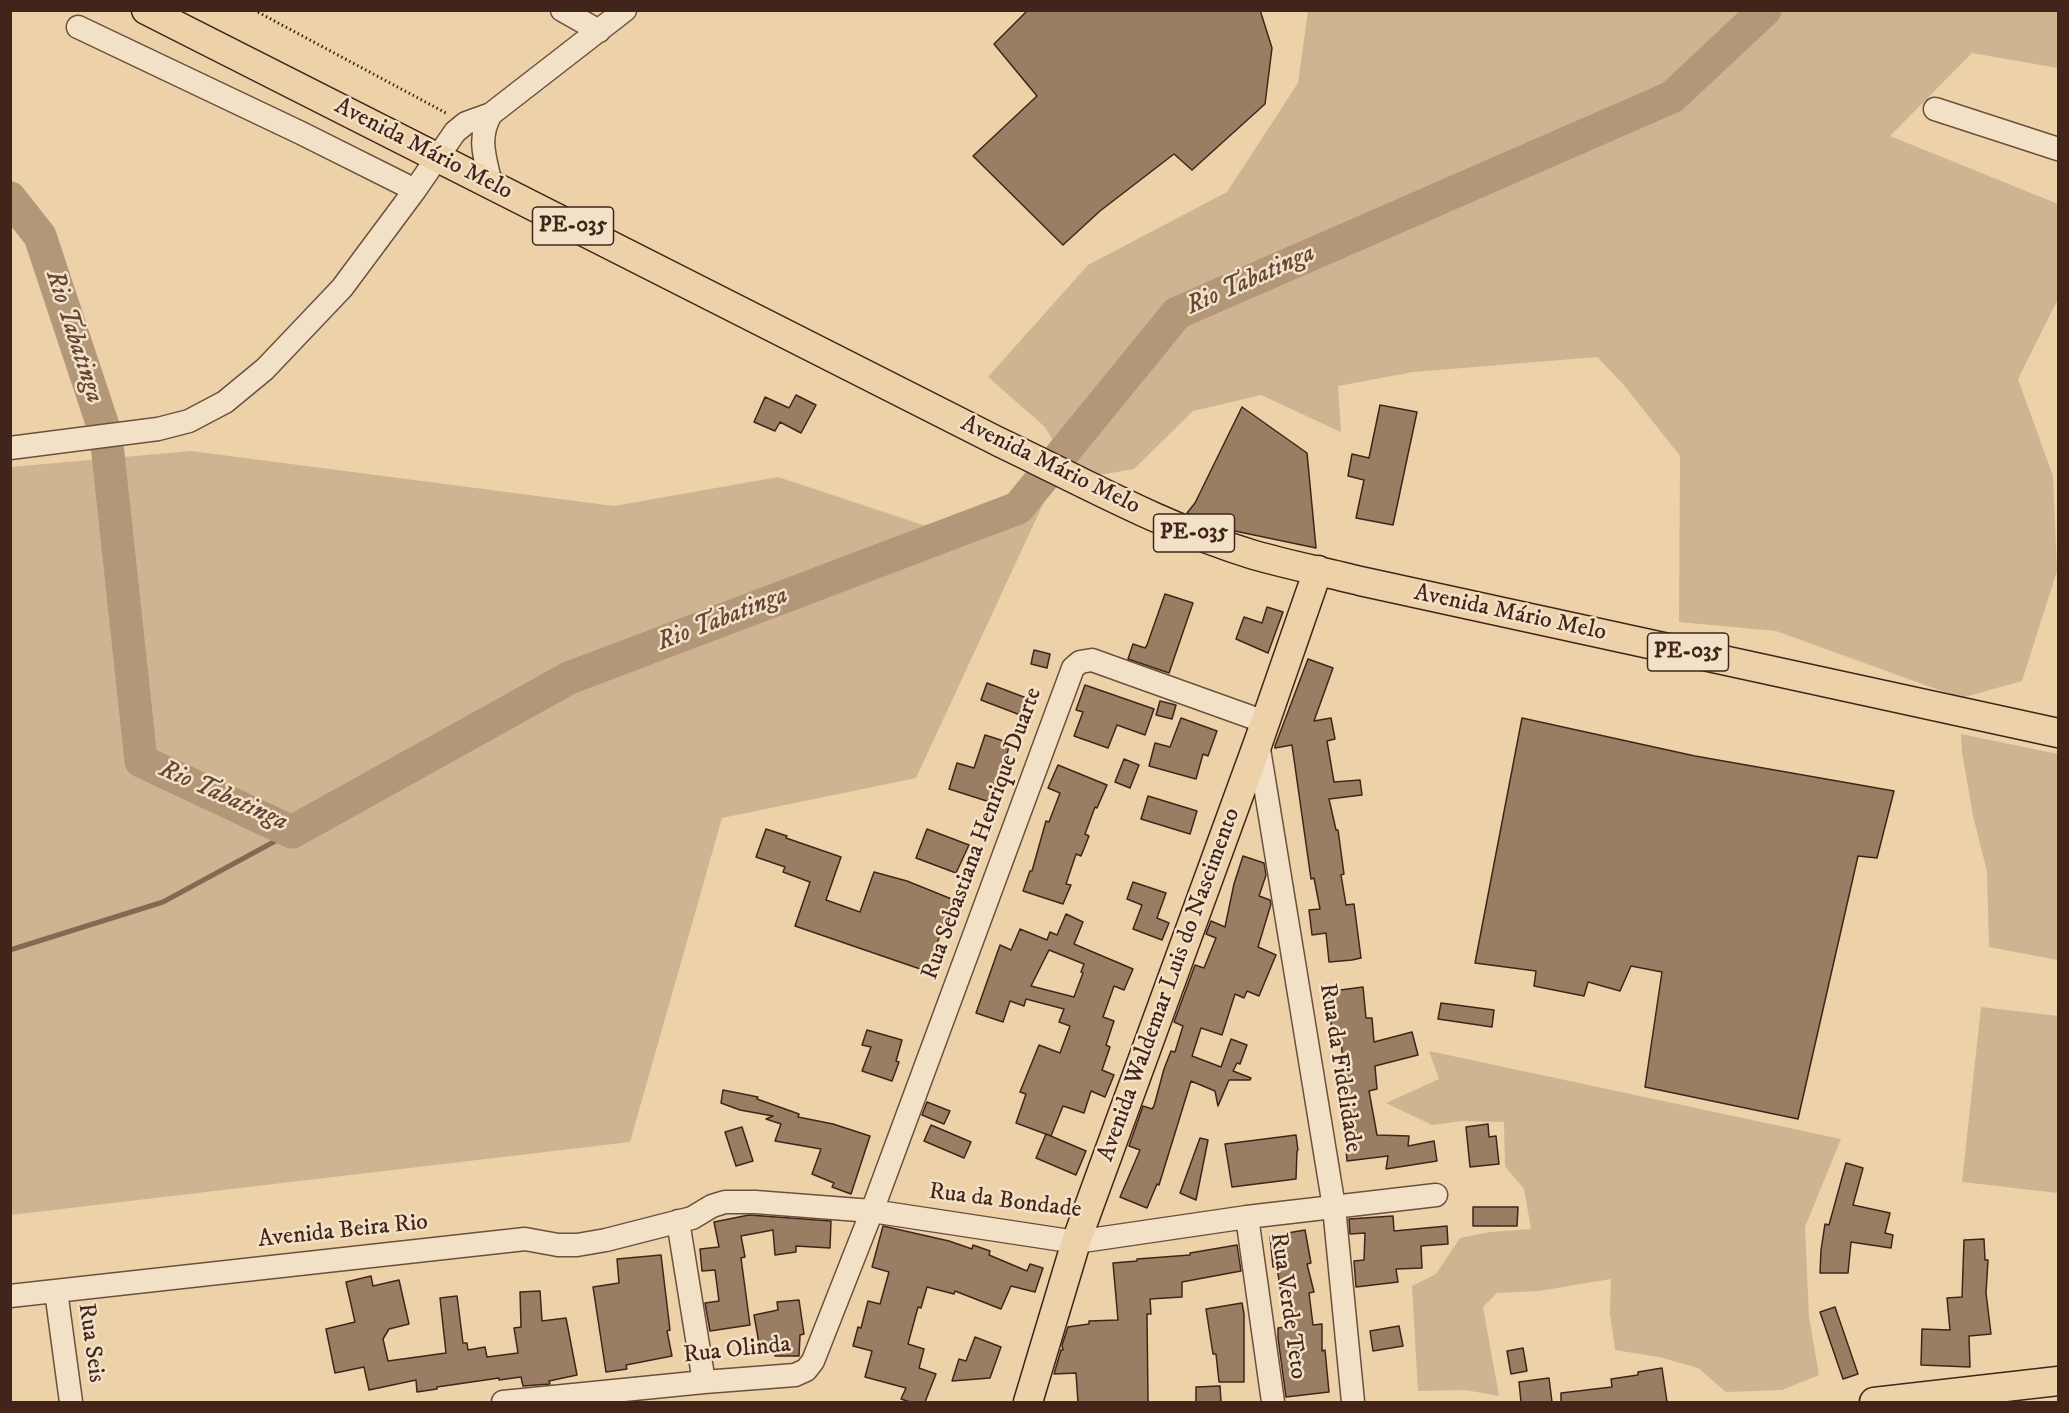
<!DOCTYPE html>
<meta charset="utf-8">
<style>
body{margin:0}
#map{position:relative;width:2069px;height:1413px;overflow:hidden;background:#ecd1a9;font-family:"IM FELL DW Pica",serif}
canvas{display:block}
.frame{position:absolute;inset:0;border:12px solid #41251a;pointer-events:none}
</style>
<div id="map">
<canvas width="2069" height="1413"></canvas>
<div class="frame"></div>
</div>
<script>
const c = document.querySelector('canvas').getContext('2d');
c.lineJoin = 'round';
function fill(path, color) {
  c.fillStyle = color;
  c.fill(path, 'evenodd');
}
function trace(path, color, width, dash) {
  c.strokeStyle = color;
  c.lineWidth = width;
  c.lineCap = dash ? 'butt' : 'round';
  c.setLineDash(dash || []);
  c.stroke(path);
}
function label(font, color, halo, rows, align = 'center') {
  c.font = font + ' "IM FELL DW Pica",serif';
  c.lineWidth = 5;
  c.setLineDash([]);
  c.textBaseline = 'middle';
  c.strokeStyle = halo;
  c.fillStyle = color;
  for (const [text, x, y, turn = 0] of rows) {
    c.save();
    c.translate(x, y);
    c.rotate((+turn || 0) * Math.PI / 180);
    c.textAlign = isNaN(turn) ? turn : align;
    if (halo) c.strokeText(text, 0, 0);
    c.fillText(text, 0, 0);
    c.restore();
  }
}
fill(new Path2D(`
 M1308 11H2058V68L1972 53 1890 136 2058 204V299L2018 379 2053 476 2057 571 2022 681 1961 698 1776 631 1679 622 1680 456 1624 385 1597 357 1413 372 1338 386 1341 432 1261 395 1193 411 1134 469 1076 479 1045 427 988 377 1088 265 1227 192 1298 83Z
 M191 451 614 506 778 477 923 525 1044 502 916 778 722 818 630 1142 11 1215V467Z
 M1961 734 2058 754V960L1989 947 1987 871 1973 816 1962 752Z
 M1981 1007 2058 1016V1193L1962 1182Z
 M1429 1051 1841 1139 1805 1227 1809 1317 1819 1375 1782 1390 1726 1392 1698 1368 1659 1357 1615 1350 1610 1313 1611 1279 1539 1291 1497 1293 1483 1307 1499 1396 1465 1390 1418 1391 1412 1286 1436 1274 1460 1238 1490 1232 1531 1229 1524 1189 1505 1166 1504 1122 1463 1121 1432 1125 1386 1103 1439 1079Z`), '#cfb491');
trace(new Path2D(`
 M10 950 163 902 292 832`), '#856952', 5);
trace(new Path2D(`
 M10 198 40 236 106 435 141 761 292 832 569 678 1018 508 1177 313 1672 97 1765 10`), '#b29778', 33);
const building = new Path2D(`
 M1028 10H1260L1272 48 1265 104 1192 170 1174 154 1100 211 1063 245 973 156 1037 96 994 44Z
 M796 395 816 405 801 433 780 422 775 431 754 422 765 397 789 408Z
 M1380 405 1417 412 1393 525 1356 518 1364 480 1348 476 1352 454 1369 458Z
 M1242 407 1307 453 1316 548 1230 530 1187 513 1195 503Z
 M1165 594 1193 603 1169 673 1128 659 1133 644 1145 648 1147 645Z
 M1267 607 1283 612 1268 653 1236 639 1244 617 1262 623Z
 M1034 650 1050 654 1047 668 1031 664Z
 M1308 659 1333 668 1314 721 1331 718 1335 739 1327 741 1334 782 1360 780 1362 795 1329 799 1336 830H1338L1344 874 1341 875 1346 905 1354 904 1361 958 1352 960 1329 962 1326 933 1312 935 1309 910 1320 909 1314 878 1311 879 1292 745 1275 748V746Z
 M987 683 1029 699 1023 716 981 700Z
 M1085 685 1154 709 1145 735 1117 725 1108 748 1074 736 1083 712 1076 710Z
 M1160 701 1176 705 1172 719 1156 715Z
 M1181 718 1217 731 1208 756 1203 754 1196 779 1149 766 1155 743 1170 747Z
 M1522 718 1695 756 1894 791 1877 858 1858 856 1798 1119 1645 1087 1662 972 1631 966 1620 991 1588 982 1584 996 1534 986 1536 971 1475 963Z
 M985 735 1010 743 993 803 949 789 957 763 974 768Z
 M1124 759 1139 765 1130 788 1115 782Z
 M1058 765 1107 785 1097 808 1095 807 1085 834 1089 836 1081 856 1076 854 1066 884 1071 885 1063 904 1023 891 1030 871H1032L1046 821 1049 822 1060 793 1048 788Z
 M1148 796 1197 811 1190 834 1141 819Z
 M766 829 787 836 786 838 841 857 826 900 860 912 874 872 907 881 954 900 926 971 795 926 810 882 783 872 785 867 756 857Z
 M927 829 969 845 956 873 916 858Z
 M1243 856 1264 863 1266 875 1259 896 1270 900 1271 904 1258 947 1276 955 1259 996 1247 991 1244 998 1235 994 1222 1035 1201 1028 1192 1056 1221 1067 1231 1039 1247 1045 1240 1064 1237 1063 1233 1071 1251 1078 1250 1080H1229L1218 1106 1215 1091 1191 1081 1159 1185 1157 1184 1147 1208 1120 1197 1140 1150 1129 1146 1143 1106 1152 1109 1154 1106 1164 1069 1171 1051 1175 1052 1183 1026 1174 1022 1195 965 1204 968 1216 938 1206 934 1211 921 1225 927 1234 884Z
 M1133 882 1166 893 1157 918 1169 923 1162 940 1133 929 1142 905 1127 899Z
 M1066 914 1083 922 1074 944 1133 969 1124 990 1114 986 1103 1017 1114 1021 1106 1045 1110 1047 1102 1070 1114 1075 1105 1097 1091 1091 1084 1113 1063 1106 1051 1136 1016 1123 1026 1094 1020 1092 1039 1045 1060 1053 1070 1026 1059 1022 1064 1009 1026 999 1024 1006 1010 1001 1003 1022 976 1013 1000 945 1011 950 1020 929 1047 940 1050 932 1057 935ZM1049 950 1084 964 1081 972 1083 973 1074 997 1031 986Z
 M1363 987 1366 1018H1372L1374 1042 1412 1032 1418 1055 1375 1066 1377 1089 1369 1091 1377 1135 1409 1136 1408 1146 1434 1141 1437 1161 1386 1169 1388 1156 1347 1161 1345 1134H1348L1342 1100H1346L1341 1039 1333 1040 1330 1016H1328L1325 992Z
 M1441 1003 1494 1010 1492 1027 1438 1019Z
 M867 1030 902 1040 896 1061 899 1062 892 1081 862 1071 871 1047 862 1045Z
 M723 1090 758 1097 757 1099 799 1114 798 1117 833 1124 870 1136 851 1194 832 1187 834 1183 812 1174 821 1149 775 1141 781 1124 766 1119 773 1116 740 1110 721 1103Z
 M927 1102 950 1111 944 1124 922 1115Z
 M1488 1124 1489 1137 1496 1136 1499 1164 1470 1167 1466 1127Z
 M931 1125 971 1142 964 1158 924 1141Z
 M742 1127 753 1161 736 1166 725 1132Z
 M1046 1134 1086 1151 1076 1175 1036 1158Z
 M1296 1135 1298 1150 1297 1151 1296 1179 1232 1187 1225 1144Z
 M1200 1138 1208 1140 1196 1200 1180 1193Z
 M1846 1163 1863 1168 1853 1205 1890 1213 1885 1233 1893 1235 1891 1248 1851 1242 1848 1273H1820L1821 1250 1825 1224 1829 1225Z
 M1473 1207H1518L1517 1226H1473Z
 M749 1215 831 1221 830 1248 796 1246V1252L775 1255 773 1230 741 1236 745 1257 741 1258 750 1325 710 1331 705 1303 719 1301 715 1270 702 1271 700 1249 719 1247 714 1222Z
 M1393 1216 1394 1231 1447 1226 1448 1244 1421 1246 1422 1268 1396 1269 1398 1282 1356 1287 1354 1261 1364 1260 1365 1233 1350 1234 1349 1219Z
 M883 1226 949 1241 972 1249 973 1245 990 1251 989 1255 1027 1271 1030 1264 1043 1268 1035 1292 1011 1286 1001 1309 955 1291 954 1294 927 1287 921 1308 918 1307 908 1344 924 1349 919 1368 936 1374 925 1402H910L901 1399 906 1388 865 1377 872 1351 853 1346 858 1327 861 1328 868 1301 880 1304 889 1272 872 1267Z
 M1305 1230 1311 1263 1307 1264 1314 1292 1309 1293 1313 1325 1322 1324V1351L1325 1350 1329 1392 1286 1397 1278 1338V1328L1286 1327 1277 1267H1273L1270 1236Z
 M1984 1239 1985 1260H1988L1986 1293 1991 1334 1969 1336 1970 1367 1921 1365 1922 1329 1950 1330 1947 1298 1962 1297 1964 1240Z
 M1237 1245 1241 1271 1182 1282V1297L1150 1299 1151 1314H1147L1148 1402H1078L1076 1373 1054 1374 1061 1350H1063L1062 1345 1068 1327 1089 1324V1321L1118 1320 1113 1263 1137 1261V1259L1190 1255V1253Z
 M661 1255 670 1330 667 1331 672 1356 626 1365 627 1369 606 1372 593 1287 619 1283 617 1259Z
 M371 1276 373 1286 399 1280 409 1324 389 1329 383 1339 388 1361 446 1353 440 1298 457 1296 463 1343H467L468 1350 485 1347 487 1357 518 1353 514 1328 521 1327 520 1292 540 1291 542 1321 566 1318 577 1375 549 1381 550 1384 523 1386 521 1377 499 1380V1378L437 1387V1389L417 1392 416 1380 369 1390 364 1367 335 1373 326 1329 355 1322 346 1282Z
 M799 1300 804 1334 800 1335 799 1356H775V1346L760 1349 754 1315 778 1310 777 1302Z
 M1242 1303 1244 1314V1382H1219L1216 1354H1213L1206 1309Z
 M1835 1307 1858 1374 1843 1379 1820 1312Z
 M1399 1326 1403 1346 1373 1351 1370 1331Z
 M975 1337 1001 1347 990 1378 952 1381 959 1359 966 1361Z
 M1523 1348 1527 1371 1511 1374 1507 1351Z
 M1662 1368 1667 1402H1561V1393L1612 1387 1611 1379 1638 1375V1372Z
 M1549 1378 1552 1402H1521L1519 1382Z
 M1220 1386 1221 1402H1196V1387Z`);
fill(building, '#9a7e64');
trace(building, '#41251a', 1.5);
const minor = new Path2D(`
 M562 10 599 31
 M78 27 301 133 415 190
 M1935 109 2058 149
 M491 114C477 138 485 158 491 184
 M10 448 158 429 189 421 225 402 265 369 342 288 415 190 455 132 466 123 491 114 625 10
 M1258 743 1334 1207 1353 1402
 M1247 1217 1273 1402
 M678 1221 704 1382
 M56 1291 71 1402
 M10 1296 525 1239 558 1245H577L606 1240 692 1218 712 1206 725 1202H755L872 1211 1076 1242 1247 1217 1436 1195
 M503 1402 704 1382 795 1375 806 1370 813 1361 872 1211 1073 668 1080 662 1092 660 1265 722`);
const major = new Path2D(`
 M146 10 999 442C1083 482 1165 528 1254 555 1289 565 1325 572 1360 581L2058 733
 M1028 1402 1076 1242 1258 743 1318 570
 M1874 1402 2058 1381`);
trace(minor, '#6c503e', 25);
trace(major, '#41251a', 31);
trace(new Path2D(`
 M254 10 446 113`), '#41251a', 3, [1.5, 3]);
trace(minor, '#f3e1c7', 22);
trace(major, '#ecd1a9', 28);
for (const [x, y, w] of [
 [573,226,81],
 [1194,533,81],
 [1688,652,81]
]) {
  const box = new Path2D();
  box.roundRect(x - w / 2, y - 19, w, 38, 4.5);
  c.fillStyle = '#f3e1c7';
  c.fill(box);
  trace(box, '#41251a', 1.5);
}
label('bold 22px', '#41251a', null, [
 ["PE-035",573,226],
 ["PE-035",1194,533],
 ["PE-035",1688,652]
]);
label('24px', '#41251a', '#f3e1c7', [
 ["Avenida Mário Melo",423,150,27],
 ["Avenida Mário Melo",1050,466,26],
 ["Avenida Mário Melo",1510,614,12],
 ["Rua Sebastiana Henrique Duarte",983,834,-70],
 ["Avenida Waldemar Luis do Nascimento",1170,985,-70],
 ["Rua da Fidelidade",1339,1068,81],
 ["Rua da Bondade",1005,1202,7],
 ["Avenida Beira Rio",343,1232,-6],
 ["Rua Verde Teto",1287,1306,82],
 ["Rua Seis",90,1343,82],
 ["Rua Olinda",737,1351,-6]
]);
label('italic 26px', '#634736', '#f3e1c7', [
 ["Rio Tabatinga",1251,281,-24],
 ["Rio Tabatinga",73,337,72],
 ["Rio Tabatinga",723,620,-21],
 ["Rio Tabatinga",223,797,24]
]);
</script>
